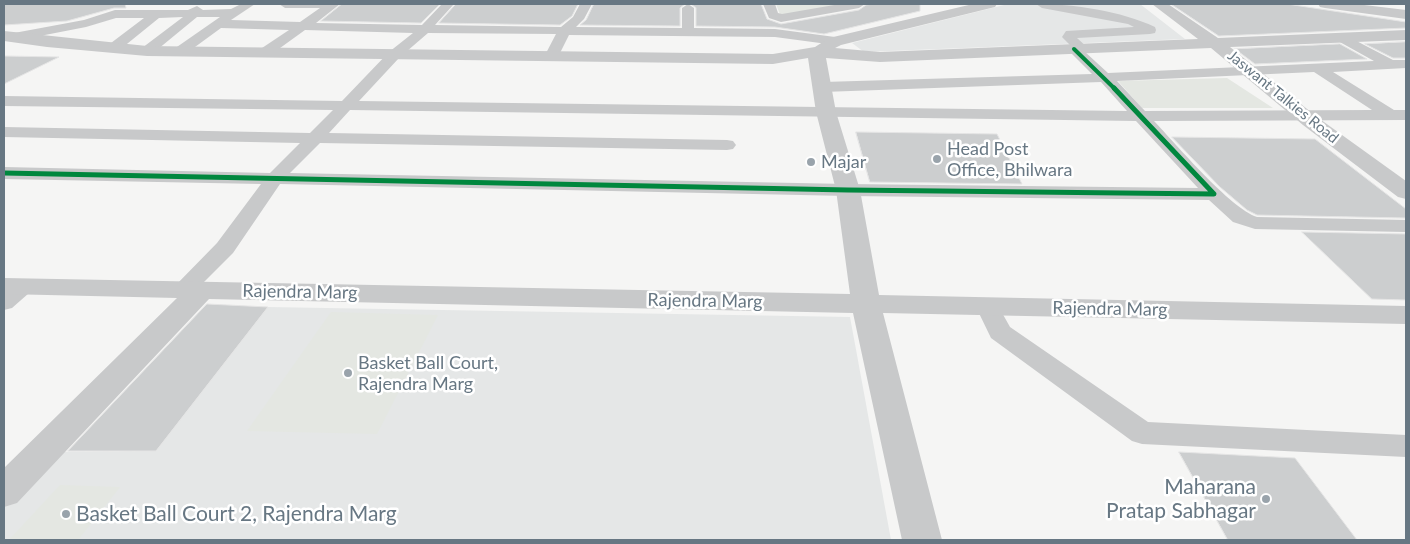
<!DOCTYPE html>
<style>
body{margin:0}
#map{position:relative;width:1410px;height:544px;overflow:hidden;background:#f5f5f4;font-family:Lato,sans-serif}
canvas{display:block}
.frame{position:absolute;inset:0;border:5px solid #677783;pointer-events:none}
</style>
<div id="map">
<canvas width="1410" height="544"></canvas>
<div class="frame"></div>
</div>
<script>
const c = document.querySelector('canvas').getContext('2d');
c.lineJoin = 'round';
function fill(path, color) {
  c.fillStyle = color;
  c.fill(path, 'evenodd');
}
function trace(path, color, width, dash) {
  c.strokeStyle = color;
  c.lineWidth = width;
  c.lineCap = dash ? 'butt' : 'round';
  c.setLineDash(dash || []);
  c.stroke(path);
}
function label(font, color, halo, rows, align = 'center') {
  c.font = font + ' Lato,sans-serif';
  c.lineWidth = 5;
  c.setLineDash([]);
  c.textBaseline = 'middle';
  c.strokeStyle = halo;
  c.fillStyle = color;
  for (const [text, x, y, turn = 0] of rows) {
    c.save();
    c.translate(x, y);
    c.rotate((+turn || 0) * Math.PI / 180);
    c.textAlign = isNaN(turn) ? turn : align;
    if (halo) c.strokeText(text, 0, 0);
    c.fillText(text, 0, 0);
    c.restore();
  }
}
fill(new Path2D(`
 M1008 4H1140L1185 39 864 52 852 43Z
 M268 307 850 317 891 540H4V474L24 452 156 451Z`), '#e5e7e7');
fill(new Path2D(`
 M776 4H848L781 17Z
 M1227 78 1273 108H1142L1118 81Z
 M331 312 438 315 377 434 247 431Z
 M60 485 120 487 78 540H9Z`), '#e4e7e2');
const building = new Path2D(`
 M4 4H125L126 8H114L67 21 4 25Z
 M342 4H440L421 23 321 21Z
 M456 4H578L572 16 560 25 439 23Z
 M594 4H685L680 8V26L580 25 586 20Z
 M691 4H761L767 19 781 24 859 10 866 5 873 4H920V11L824 34 775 27 696 26V8Z
 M1171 4H1287L1406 22V28L1219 36Z
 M1406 42V58H1393L1365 44Z
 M1340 44 1367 59 1255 64 1235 49Z
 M4 56 59 57 4 84Z
 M856 132 997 134 1022 184 870 182Z
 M1172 137 1315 139 1406 209V218L1257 215 1247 210 1220 187Z
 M1302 232 1406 234V300L1372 299Z
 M207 304 268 307 156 451H68Z
 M1179 452 1295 458 1357 540H1228Z`);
fill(building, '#cccecf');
trace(building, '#e4e4e4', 1);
fill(new Path2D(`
 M241 4H255L231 20 300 22 320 8H285L279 4H340L316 23 422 25 442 4H454L435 25 561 27 573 17 580 4H592L584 19 576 27 682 28V8L688 4 694 8V28L775 29 835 37 842 41 835 45 775 37 569 35 558 57 551 61 544 57 556 34 428 33 399 58 359 101 1127 111 1101 82 823 92 818 90 815 87 818 84 823 82 1092 74 1067 49 1071 46 1062 37 1066 31 1134 27 1128 24 1042 8 1036 4C1074 4 1121 11 1155 27L1156 30 1155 33 1150 34 1077 38 1088 48 1084 51 1108 73 1374 61 1338 41 1336 38 1343 34 1393 60H1406V68L1333 72 1394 110H1406V120L1154 121C1176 144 1230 208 1257 217L1406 220V232L1255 229 1233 222 1209 200 848 196 280 184 233 253 192 294 184 296 176 294 172 289 217 243 261 184 4 179V167L270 173 300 143 4 137V127L310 133 333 110 4 106V96L342 101 389 52 413 33 305 30 269 56H259L257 53 259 50 289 30 221 28 184 55 179 56 172 52 174 49 220 17H197L152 54H142L140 51 142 48 183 17 159 18 117 52H107L105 49 107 46 144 18H116L86 27 14 41 7 37 14 33 84 20 115 10H188L197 6 203 10 231 9ZM1314 72 1372 110 1145 111 1117 81ZM350 110 1136 121 1198 188 848 184 290 173 320 143 727 150 733 149 736 145 733 141 727 140 329 133Z
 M763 4H775L778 13 782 14 840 4H865L859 8 781 22 769 18Z
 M25 279 33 281 37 286 12 308 4 310V291L17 281Z
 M988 300 996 302 1010 327 1148 422 1406 435V457L1142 444 1132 441 991 338 976 307 980 302Z`), '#c8c9ca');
fill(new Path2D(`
 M973 4H997L995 7 841 45 835 48 880 52 1198 39 1152 4H1168L1218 38 1406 30V40L1230 47 1317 117 1406 181V199L1398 197 1303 125 1211 48 880 62 826 58 836 112 860 190 879 295 1406 306V324L883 313 942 540H902L853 313 209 299 17 503 4 507V468L177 298 4 294V278L850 294 836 190 816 112 808 58 773 64 147 56 47 47 4 41V31L147 46 773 54 815 47 829 38Z
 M1318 4H1356L1406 10V19L1325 8 1320 7Z`), '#c8c9ca');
trace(new Path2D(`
 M1074 49 1115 89`), '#00873e', 4);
trace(new Path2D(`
 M4 173 848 190 1214 194 1114 88`), '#00873e', 5);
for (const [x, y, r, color] of [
 [937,159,5,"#99a3ab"],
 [811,162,5,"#99a3ab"],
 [348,373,5,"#99a3ab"],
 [1266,499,5,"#99a3ab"],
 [66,514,5,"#99a3ab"]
]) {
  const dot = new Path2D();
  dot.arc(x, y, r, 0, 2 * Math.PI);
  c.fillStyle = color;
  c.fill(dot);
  trace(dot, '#fff', 2);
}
label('15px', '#677783', '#fff', [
 ["Jaswant Talkies Road",1283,97,39]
]);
label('18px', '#677783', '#fff', [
 ["Head Post",947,149],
 ["Office, Bhilwara",947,170],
 ["Majar",821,162],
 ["Basket Ball Court,",358,363],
 ["Rajendra Marg",358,384]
], 'left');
label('18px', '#677783', '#fff', [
 ["Rajendra Marg",300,292,1],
 ["Rajendra Marg",705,301,1],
 ["Rajendra Marg",1110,309,1]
]);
label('21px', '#677783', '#fff', [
 ["Maharana",1256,487],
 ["Pratap Sabhagar",1256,511],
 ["Basket Ball Court 2, Rajendra Marg",76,514,"left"]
], 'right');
</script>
